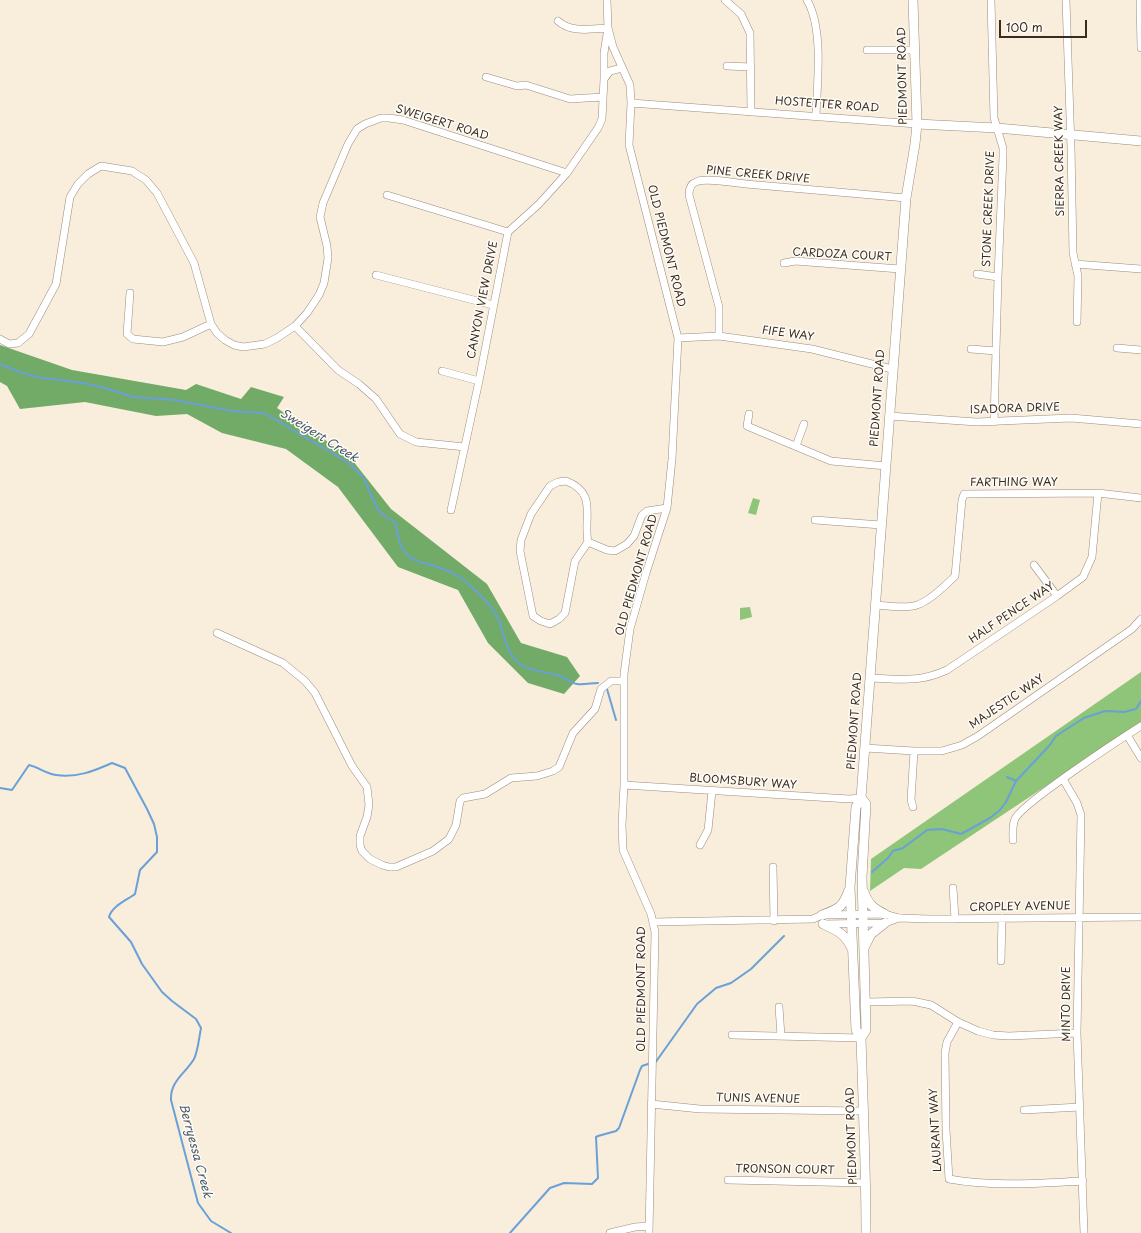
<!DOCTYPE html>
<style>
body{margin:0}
#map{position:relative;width:1141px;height:1233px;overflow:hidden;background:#f9eddc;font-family:"Playpen Sans",sans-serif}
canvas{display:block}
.scale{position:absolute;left:999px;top:20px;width:88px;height:18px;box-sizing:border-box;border:2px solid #3b2a1e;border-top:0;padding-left:5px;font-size:12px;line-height:14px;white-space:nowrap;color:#3b2a1e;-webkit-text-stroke:3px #fdfcf7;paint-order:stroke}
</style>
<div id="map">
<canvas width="1141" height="1233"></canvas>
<div class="scale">100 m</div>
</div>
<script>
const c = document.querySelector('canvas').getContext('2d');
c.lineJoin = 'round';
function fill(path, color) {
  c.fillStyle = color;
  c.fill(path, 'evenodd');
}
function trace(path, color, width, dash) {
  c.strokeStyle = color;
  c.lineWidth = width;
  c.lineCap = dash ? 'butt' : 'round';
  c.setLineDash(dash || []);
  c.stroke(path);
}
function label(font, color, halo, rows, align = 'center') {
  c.font = font + ' "Playpen Sans",sans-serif';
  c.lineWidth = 3;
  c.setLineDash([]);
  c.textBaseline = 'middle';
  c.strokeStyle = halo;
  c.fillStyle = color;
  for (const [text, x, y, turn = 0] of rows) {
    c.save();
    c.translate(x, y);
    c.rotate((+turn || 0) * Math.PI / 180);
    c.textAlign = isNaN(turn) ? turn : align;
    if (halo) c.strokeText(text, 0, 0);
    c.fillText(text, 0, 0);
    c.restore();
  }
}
fill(new Path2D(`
 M753 498 760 500 756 515 748 513Z
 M750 607 752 617 740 620V608Z
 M1141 672V723L921 869 904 868 870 891 871 859Z`), '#8ec578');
fill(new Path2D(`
 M0 345 72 370 186 390 196 384 241 399 251 387 284 397 277 408 349 456 391 509 487 584 521 643 567 657 580 676 564 694 528 683 488 643 458 590 398 567 338 487 286 449 222 433 187 414 156 416 85 402 20 409 7 386 0 382Z`), '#72aa68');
trace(new Path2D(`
 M0 364 22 373 42 378 77 382 102 387 133 397 175 400 232 411 264 413 349 463 363 477 378 510 385 516 396 523C401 572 423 556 456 575 463 579 471 586 477 592 485 599 495 611 499 621 506 637 505 653 520 664 531 672 547 672 560 676 566 678 571 683 577 684 583 685 592 683 598 683
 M607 689 616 720
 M1007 777 1016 781
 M0 788 12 790 29 765C38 767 47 774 56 775 77 778 94 771 112 763L125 768 147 809 154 824 157 837V852L140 870 135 894C127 900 112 906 109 917L131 942 142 964 162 992 172 1001 196 1019 201 1028C199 1038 198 1051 194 1059 185 1074 170 1081 171 1100L198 1203 211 1221 231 1233
 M872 872 888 858 893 851 903 848 927 830 942 829 961 834 990 818 1000 810 1006 802 1016 781 1049 746 1056 736 1084 718 1105 711 1124 712 1136 709 1141 701
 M655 1063 697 1004 716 988 731 983 751 969 784 936
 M510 1233 550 1188 564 1183 592 1184 598 1178 596 1137 598 1136 616 1131 619 1128 640 1070 642 1066 648 1064`), '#69a1d7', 2);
const minor = new Path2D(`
 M607 0 608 28 613 47 630 85 631 103 629 145 678 338 672 459 667 508 646 573 630 629 624 674V785L622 825 623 850 651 914 655 932 649 1233
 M725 0 741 14 750 33 751 112
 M807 0C824 29 817 84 816 116
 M991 0 994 118 1003 148V156L998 277 994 422
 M1066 0 1071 147 1073 253 1078 276 1077 322
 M1140 0 1141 48
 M558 21C571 33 591 29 608 28L604 53V79
 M867 50H914
 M727 66 751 67
 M486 77 517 86 526 85 570 99 603 97
 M631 103 917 124
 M387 195 508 232
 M784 263 795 261 900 269
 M1075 264 1141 269
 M977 274 998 277
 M376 275 493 305
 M130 293 127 334 133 339 163 342 183 337 211 324
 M295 326 338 370 359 384 376 399 400 434 416 442 465 447
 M719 336V307L689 195C689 190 690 184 696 182 705 177 735 183 746 184L906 198
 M678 338 719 336 812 349 892 369
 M0 339 9 344 18 343 29 334 56 284 70 197 78 184 88 174 101 166 132 171 146 180 157 193 194 263 211 324 217 333 225 340 234 345 243 347 265 344 277 338 295 326 307 313 319 295 324 283 328 258 327 246 320 217 323 203 348 144 357 129 365 124 381 118H389L403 120 567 173
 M1117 348 1141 350
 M971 349 996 351
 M442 371 479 381
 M749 414 747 426 831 461 886 466
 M889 416 977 422 1071 418 1141 424
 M796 446 804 424
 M566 481C598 493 583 517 588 542L575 561 565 613 559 619 550 624 541 621 533 616 520 551 521 540 531 514 550 486 558 482Z
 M451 510 479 381 508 232 539 204 567 173 598 128 602 119 604 79 610 71 622 68
 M815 520 881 525
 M588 542 607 550 615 551 627 544 634 536 642 515 647 511 667 508
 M1034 565 1057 596
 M876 605C887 606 906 609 917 605 930 601 946 585 955 576L962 500 964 494 1098 493 1141 498
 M217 633 283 663 305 681 315 693 352 766 367 787 369 805 367 817 360 836V845L362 851 370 859 382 865 389 867H396L433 851 449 839 456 825 460 801 463 798 485 794 511 778 537 776 553 771 559 767 573 733 595 709 601 689 611 681H624
 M870 678C901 679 918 683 947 670L1057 596 1083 577 1092 557 1098 493
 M1127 735 1141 758
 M865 748 914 751H942L962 745 978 736 1132 629 1141 619
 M1063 779 1077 803 1081 815 1077 1033 1084 1233
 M624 785 849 799 861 798
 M913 807 911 800 914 751
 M1013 840C1013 833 1012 825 1015 819 1021 804 1122 738 1141 726
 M700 845 708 830 712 791
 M773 867 774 921
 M953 888 955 919
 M653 922 813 919 822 915 885 914 899 918 929 919 1141 917
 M824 924 885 923 899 918
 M1001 961 1002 918
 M867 1002 912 1001 931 1005 958 1022 978 1031 993 1035 1009 1036 1077 1033
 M779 1007 781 1036
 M958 1022 947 1042 945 1053 946 1130 949 1179C993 1187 1039 1183 1083 1181
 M732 1035 861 1038
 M651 1104 700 1109 864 1111
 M1024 1110 1080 1107
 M728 1180 866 1183
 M610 1233 635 1227 649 1226`);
const major = new Path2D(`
 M917 124 997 128 1141 141
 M864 892C868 904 874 909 885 914
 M822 915C839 909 843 907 849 890
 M823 924C836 930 846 934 852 949
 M864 948 871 934 885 923
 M861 1038 866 1030 862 877 866 804 861 798
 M866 1233C866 1168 863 1103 861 1038L856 1030 850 887 856 807 861 798 906 198 915 144 917 124 913 0`);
trace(minor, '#9a8c7d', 8);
trace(major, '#9a8c7d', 10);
trace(minor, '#fff', 7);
trace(major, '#fff', 9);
label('11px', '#3b2a1e', '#fdfcf7', [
 ["PIEDMONT ROAD",903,76,-91],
 ["HOSTETTER ROAD",827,105,4],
 ["SWEIGERT ROAD",442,123,17],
 ["SIERRA CREEK WAY",1060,161,-91],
 ["PINE CREEK DRIVE",758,175,5],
 ["STONE CREEK DRIVE",989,209,-88],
 ["OLD PIEDMONT ROAD",666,246,76],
 ["CARDOZA COURT",842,255,3],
 ["CANYON VIEW DRIVE",483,300,-79],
 ["FIFE WAY",788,334,8],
 ["PIEDMONT ROAD",878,398,-86],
 ["ISADORA DRIVE",1015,409,-2],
 ["FARTHING WAY",1014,483],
 ["OLD PIEDMONT ROAD",637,575,-74],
 ["HALF PENCE WAY",1012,613,-34],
 ["MAJESTIC WAY",1007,702,-34],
 ["PIEDMONT ROAD",855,721,-86],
 ["BLOOMSBURY WAY",743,782,4],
 ["CROPLEY AVENUE",1020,907,-1],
 ["OLD PIEDMONT ROAD",642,989,-90],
 ["MINTO DRIVE",1067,1004,-90],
 ["TUNIS AVENUE",758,1099,1],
 ["LAURANT WAY",936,1130,-93],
 ["PIEDMONT ROAD",852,1136,-92],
 ["TRONSON COURT",785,1170,1]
]);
label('italic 12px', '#4d5a68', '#fdfcf7', [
 ["Sweigert Creek",319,436,32],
 ["Berryessa Creek",195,1151,75]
]);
</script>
